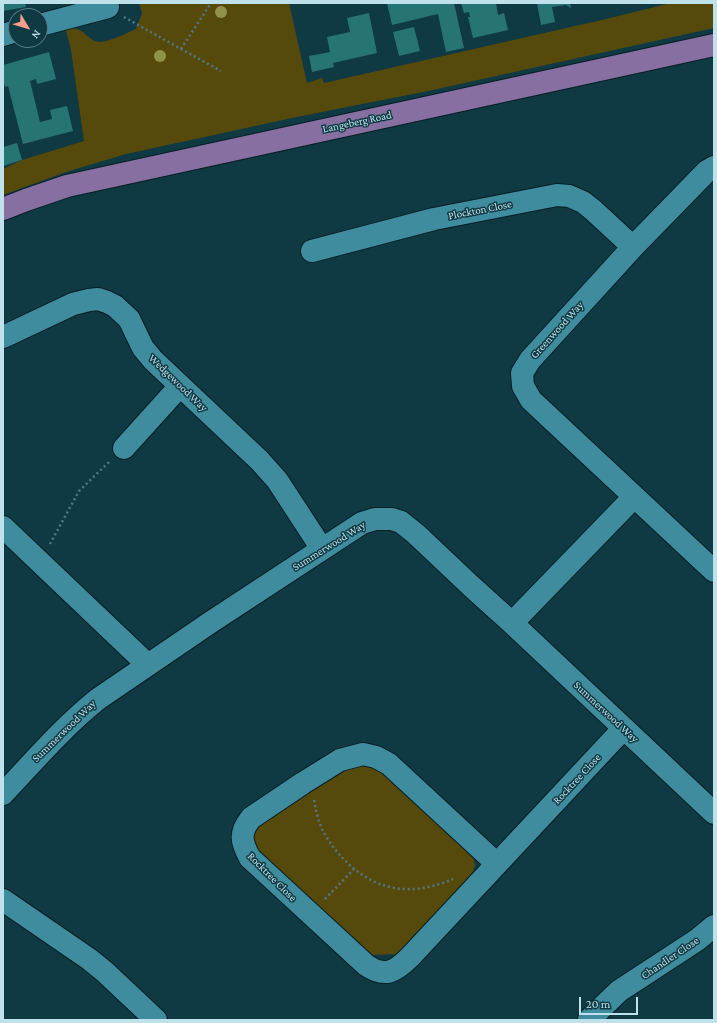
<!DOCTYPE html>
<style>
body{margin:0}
#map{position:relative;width:717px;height:1023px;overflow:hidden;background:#0f3943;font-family:"Crimson Pro",serif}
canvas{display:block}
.frame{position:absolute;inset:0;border:4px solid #bee1eb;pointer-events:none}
.north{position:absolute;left:8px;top:8px;width:40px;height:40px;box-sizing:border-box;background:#0f3943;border:1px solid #557c86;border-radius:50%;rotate:128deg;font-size:11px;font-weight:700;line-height:16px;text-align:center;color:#bee1eb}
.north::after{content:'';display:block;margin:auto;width:14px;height:18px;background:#f49e88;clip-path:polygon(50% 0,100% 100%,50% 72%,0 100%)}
.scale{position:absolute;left:579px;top:997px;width:59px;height:18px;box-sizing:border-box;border:2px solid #bee1eb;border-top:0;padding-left:5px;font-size:12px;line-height:14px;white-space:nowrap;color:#bee1eb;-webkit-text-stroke:3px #0f3943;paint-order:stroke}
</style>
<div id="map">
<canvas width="717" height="1023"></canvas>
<div class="frame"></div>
<div class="north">N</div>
<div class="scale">20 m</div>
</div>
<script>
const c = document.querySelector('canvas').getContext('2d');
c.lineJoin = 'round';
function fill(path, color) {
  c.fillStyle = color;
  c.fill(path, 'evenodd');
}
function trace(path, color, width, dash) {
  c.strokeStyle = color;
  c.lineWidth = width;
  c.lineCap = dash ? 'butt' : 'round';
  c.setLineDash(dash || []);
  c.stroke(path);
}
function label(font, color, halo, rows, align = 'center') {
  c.font = font + ' "Crimson Pro",serif';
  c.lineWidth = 3;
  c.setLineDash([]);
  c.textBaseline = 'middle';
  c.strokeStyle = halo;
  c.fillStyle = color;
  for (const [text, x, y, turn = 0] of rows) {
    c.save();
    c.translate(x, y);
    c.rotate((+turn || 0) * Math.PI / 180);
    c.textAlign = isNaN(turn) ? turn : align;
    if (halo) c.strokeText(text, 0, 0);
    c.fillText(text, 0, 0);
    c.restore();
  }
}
fill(new Path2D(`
 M139 3H289L307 83 322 78 324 83 606 19 671 3H714V28L428 91 297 117 126 154 63 173 3 195V169L22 160 84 141 71 50 66 30C83 23 86 41 100 42 102 42 104 41 106 41 117 38 125 34 136 29L142 13Z
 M349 764 379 766 473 857 475 865 472 876 401 954 370 955 255 849 250 836 254 827Z`), '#56490c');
fill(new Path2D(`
 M3 3H25L26 7 3 11Z
 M387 3H444V4L454 3 464 48 446 52 438 14 392 25Z
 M461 3H496L498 15 504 13 508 30 473 38 468 17H470L469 12 464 13Z
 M537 3H570L571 8 566 5 552 7 555 22 541 25Z
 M369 13 377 53 333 63 334 67 312 72 309 56 330 52 327 37 350 32 347 18Z
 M414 27 420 51 399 56 393 32Z
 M49 52 56 79 37 84 36 79 30 81 40 122 52 119 50 110 67 106 73 131 23 144 8 86 5 87 3 81V65Z
 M17 143 22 160 3 166V147Z`), '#267474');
const minor = new Path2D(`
 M40 25 108 7
 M3 35 16 31
 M714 167 707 171 633 247 530 360 522 373 523 386 531 400 714 571
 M312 251 434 219 557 195 569 196 583 202 593 210 633 247
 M3 337 73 304 89 300 98 299 107 302 115 306 129 319 143 348 153 360 259 460 277 480 322 549
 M124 448 180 386
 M3 527 148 665
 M512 623 634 497
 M3 794C34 761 63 727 98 699L211 622 362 523 375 519H392L401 522 416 534 471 586 512 623 714 813
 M497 864 389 764 376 757 363 754 340 760 303 783 251 818C239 833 241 842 250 858L366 965C385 978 395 972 410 957L624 728
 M3 900 89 959 105 972 156 1020
 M589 1020 619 991 697 940 714 926`);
const major = new Path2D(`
 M3 209 26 200 67 186 714 45`);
trace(minor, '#061f24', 24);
trace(major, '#061f24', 24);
trace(new Path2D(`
 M124 17 181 49 221 71
 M181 49 211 3
 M50 544 79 491 109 462
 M314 800C316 810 318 820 322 829 338 860 369 888 405 889 421 890 439 885 453 879
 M325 899 354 869`), '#527983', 2.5, [2, 3]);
trace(minor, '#3f8c9e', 22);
trace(major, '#876fa2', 22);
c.fillStyle = '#90924c';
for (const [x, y] of [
 [221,12],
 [160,56]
]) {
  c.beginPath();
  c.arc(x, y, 6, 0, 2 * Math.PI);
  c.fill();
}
label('11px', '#bee1eb', '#0f3943', [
 ["Langeberg Road",357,122,-12],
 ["Plockton Close",480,210,-11],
 ["Greenwood Way",557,330,-48],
 ["Wedgewood Way",178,383,44],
 ["Summerwood Way",329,546,-32],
 ["Summerwood Way",606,712,43],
 ["Summerwood Way",64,731,-44],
 ["Rocktree Close",577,779,-47],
 ["Rocktree Close",272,877,45],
 ["Chandler Close",670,958,-34]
]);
</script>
